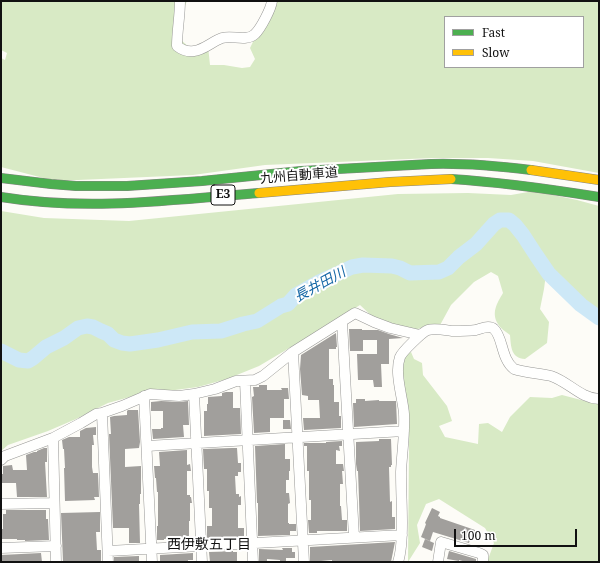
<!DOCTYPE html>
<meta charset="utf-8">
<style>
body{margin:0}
#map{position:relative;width:600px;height:563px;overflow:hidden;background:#fdfcf7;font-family:"Noto Serif",serif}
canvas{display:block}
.frame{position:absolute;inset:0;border:2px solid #111;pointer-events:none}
.legend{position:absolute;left:444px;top:16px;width:140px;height:52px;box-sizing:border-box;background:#fff;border:1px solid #a0a0a0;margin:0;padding:5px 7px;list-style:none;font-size:12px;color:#111}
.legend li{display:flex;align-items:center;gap:8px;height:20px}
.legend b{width:20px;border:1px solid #a0a0a0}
.scale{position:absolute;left:454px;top:529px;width:123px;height:18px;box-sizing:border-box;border:2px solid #111;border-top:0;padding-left:5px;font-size:12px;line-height:14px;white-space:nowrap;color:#111;-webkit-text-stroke:3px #fff;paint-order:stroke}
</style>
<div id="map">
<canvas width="600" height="563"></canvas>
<div class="frame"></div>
<ul class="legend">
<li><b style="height:5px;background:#4caf50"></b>Fast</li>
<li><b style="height:5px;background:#ffc107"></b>Slow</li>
</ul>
<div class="scale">100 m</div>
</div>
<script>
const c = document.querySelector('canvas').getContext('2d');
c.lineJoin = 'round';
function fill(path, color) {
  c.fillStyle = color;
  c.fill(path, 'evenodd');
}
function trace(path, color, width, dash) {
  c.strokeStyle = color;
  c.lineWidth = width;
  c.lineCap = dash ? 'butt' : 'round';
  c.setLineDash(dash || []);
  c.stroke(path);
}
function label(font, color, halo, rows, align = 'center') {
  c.font = font + ' "Noto Serif","Noto Sans JP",serif';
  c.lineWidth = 4;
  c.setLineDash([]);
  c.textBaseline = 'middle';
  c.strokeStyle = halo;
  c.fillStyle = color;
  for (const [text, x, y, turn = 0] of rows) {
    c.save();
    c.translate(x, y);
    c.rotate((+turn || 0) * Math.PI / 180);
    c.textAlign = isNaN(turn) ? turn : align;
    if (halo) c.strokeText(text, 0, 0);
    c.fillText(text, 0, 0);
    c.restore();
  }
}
fill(new Path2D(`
 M1 1H187L182 13 181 40 189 47 208 46 210 65H224L242 68 250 67 255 59 250 48 273 1H599V173L533 161 488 158H433L265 165 193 175 55 181 1 167V58L5 60 7 53 1 50ZM445 17H583V67H445Z
 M534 191 577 200 599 206V314L582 297 547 266 544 289 540 309 549 322 547 343 525 359C511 358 511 347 510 335 506 332 500 328 498 324 491 313 497 303 503 293L498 276 491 272 474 282 451 305 439 327 426 326 415 330 376 320 360 305 330 324 259 366 227 379 198 387 137 395 108 403 76 419 48 431 8 445 1 451V211L44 218 129 221 398 194 468 193 511 195Z
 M411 352 414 359 422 363 423 375 447 406 452 421 439 426 445 437 478 444 479 424 488 423 502 432 510 417 530 397 552 398 562 395 589 402 599 401V562H487L494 543 485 528 439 499 426 504 417 525 420 543 408 562 409 448 406 398 401 378 404 356Z`), '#d8eac5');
trace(new Path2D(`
 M1 351 19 360 28 361 33 358 46 347 64 338 78 328 87 326 93 327 101 331 108 334 114 340 122 343 130 344 158 340 192 332 221 331 243 324 257 321 281 306 288 304 296 295 319 282 352 267 363 265 392 266 400 268 410 273 439 272 448 268 459 257 476 244 494 224 500 220H509L515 225 523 235 536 255 549 274 581 305 599 318`), '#cde8f7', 15);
fill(new Path2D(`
 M349 329H362V330H378L389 334 403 338 389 339V364H381L382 387H374L373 380H358L357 354H377V340H363V351H350Z
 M336 333 337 347H336V349H329V379H333V385H334V402H339V416H341V428L304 430 303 418H320L319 400H308V396L302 395 300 369 301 355Z
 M259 385H267V390H282L281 388H288L289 399H284V418H270V432L254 433 252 397 254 396 253 387H259Z
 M226 392H233V408H240L241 434 204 436V411H207V404H208V397L222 396V393Z
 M356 399H365V401L379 400V401H396L397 424 354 427 353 403H356Z
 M161 401 179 402 188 401 189 425H183L184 437 153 439 152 429H161V428H163V411H151V402Z
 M128 410H138L140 442 139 448 125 449V467L141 466V494H140V504H139L140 543H129V528H113L109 434H111L110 417 114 416 127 415V411Z
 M283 420H290L291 429H283Z
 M96 427V435H93L94 445H92V467L93 473H98L99 497H94L95 500 65 501 64 468H65L64 449H63L62 440 69 437H80V431L86 428Z
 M379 439H391L392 465H391V467H389L390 502 392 501V517H395V529L360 531 359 499 358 471H357L356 464V442L379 441Z
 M342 441V446H339L340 451 336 450V464H343L344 471H342L343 484H340V506H341L342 520H347V531H317V533H309L308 520H311V500H309V471H307V446H304V443H326V442Z
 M285 444V459H290V471H289V480H286V493H289L290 503 288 504V523H289V524H296V531H290V535L258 536V503H257L255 446Z
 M44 448H47V462H45L47 497H17L16 483H1V474H3V466L12 465 13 470H27L26 455 34 452H37V451Z
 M232 448H237L238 463H241V472H238V476H235L236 494H239V497L241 496V505H238V528H244V537L207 539V526H212V508H209V491H207V469H204L203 449Z
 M187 450V465L190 464 191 471H187V495H190V497H191L192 503H190V521H189V540L181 541 180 538 164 539V540H157V526H158V492H157L156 478H155L154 466H160L159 452Z
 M432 508 440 512 438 516 440 517V518L475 530 472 540H470L469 543 433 532 430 541 421 537 425 527 426 524 425 523Z
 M6 510H46V519H48L49 540 25 541V540H17V539H1V529H3V514H6Z
 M100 512V532H96L97 550H101V562H63L61 513Z
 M425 539 434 543 432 551 422 547Z
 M395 542 391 562H332V560L310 562V547Z
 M282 548H292V552H295V558H286V562H280V560L267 559V561H259V549L283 550Z
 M233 551V552H237V561H219V562H210L209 552Z
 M449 551 476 559V562H466L459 560V561L447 559Z
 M41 553 42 562H1V555Z
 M193 553V560H188V562H160V555Z
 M139 556V562H114V557Z`), '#a19f9c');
const street = new Path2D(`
 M180 1C180 16 177 31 177 46 182 50 188 52 194 51 204 50 213 41 222 38 233 35 246 42 255 34 261 28 271 9 272 1
 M342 322 354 537
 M293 352 304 562
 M245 381 253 562
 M194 394 202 562
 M144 396 152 562
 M102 413 108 562
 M53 438 56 562
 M147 446 404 431
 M1 460 5 456 53 438 81 423 96 414 102 413 122 406 150 394 179 396 194 394 215 389 236 381 255 380 263 376 293 352 355 313 374 322 390 328 420 335
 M1 504 54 503
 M1 548 56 546
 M108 551 402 535
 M398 562C402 550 402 536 402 523 402 506 401 489 401 472 402 452 405 434 404 414 403 398 394 373 400 357 402 352 422 332 428 330 434 328 445 330 452 331 460 331 468 331 476 330 480 329 484 327 488 327 490 327 493 328 494 329 503 337 501 359 514 369 526 373 539 373 551 376 569 382 580 398 599 399
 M438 562 441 542 479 553 483 555V562`);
const fast = new Path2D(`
 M1 178 51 184 76 186H127L202 181 301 171 431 164C464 163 498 166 531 170
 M451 179C501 182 549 189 599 197
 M1 197C86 211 173 200 259 193`);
const slow = new Path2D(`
 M531 170 599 180
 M259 193 390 182 451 179`);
trace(street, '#979795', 11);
trace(fast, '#858482', 10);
trace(slow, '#858482', 10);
trace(street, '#fffffe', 10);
trace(fast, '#4caf50', 9);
trace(slow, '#ffc107', 9);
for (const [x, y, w] of [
 [223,195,24]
]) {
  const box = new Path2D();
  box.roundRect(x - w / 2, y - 10, w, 20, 3);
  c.fillStyle = '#fff';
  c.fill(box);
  trace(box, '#111', 1);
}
label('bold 12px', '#111', null, [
 ["E3",223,195]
]);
label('13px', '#111', '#fff', [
 ["九州自動車道",299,176,-5]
]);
label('italic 14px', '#1768a6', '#fff', [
 ["長井田川",320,285,-29]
]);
label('14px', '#111', '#fff', [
 ["西伊敷五丁目",209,545]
]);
</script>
